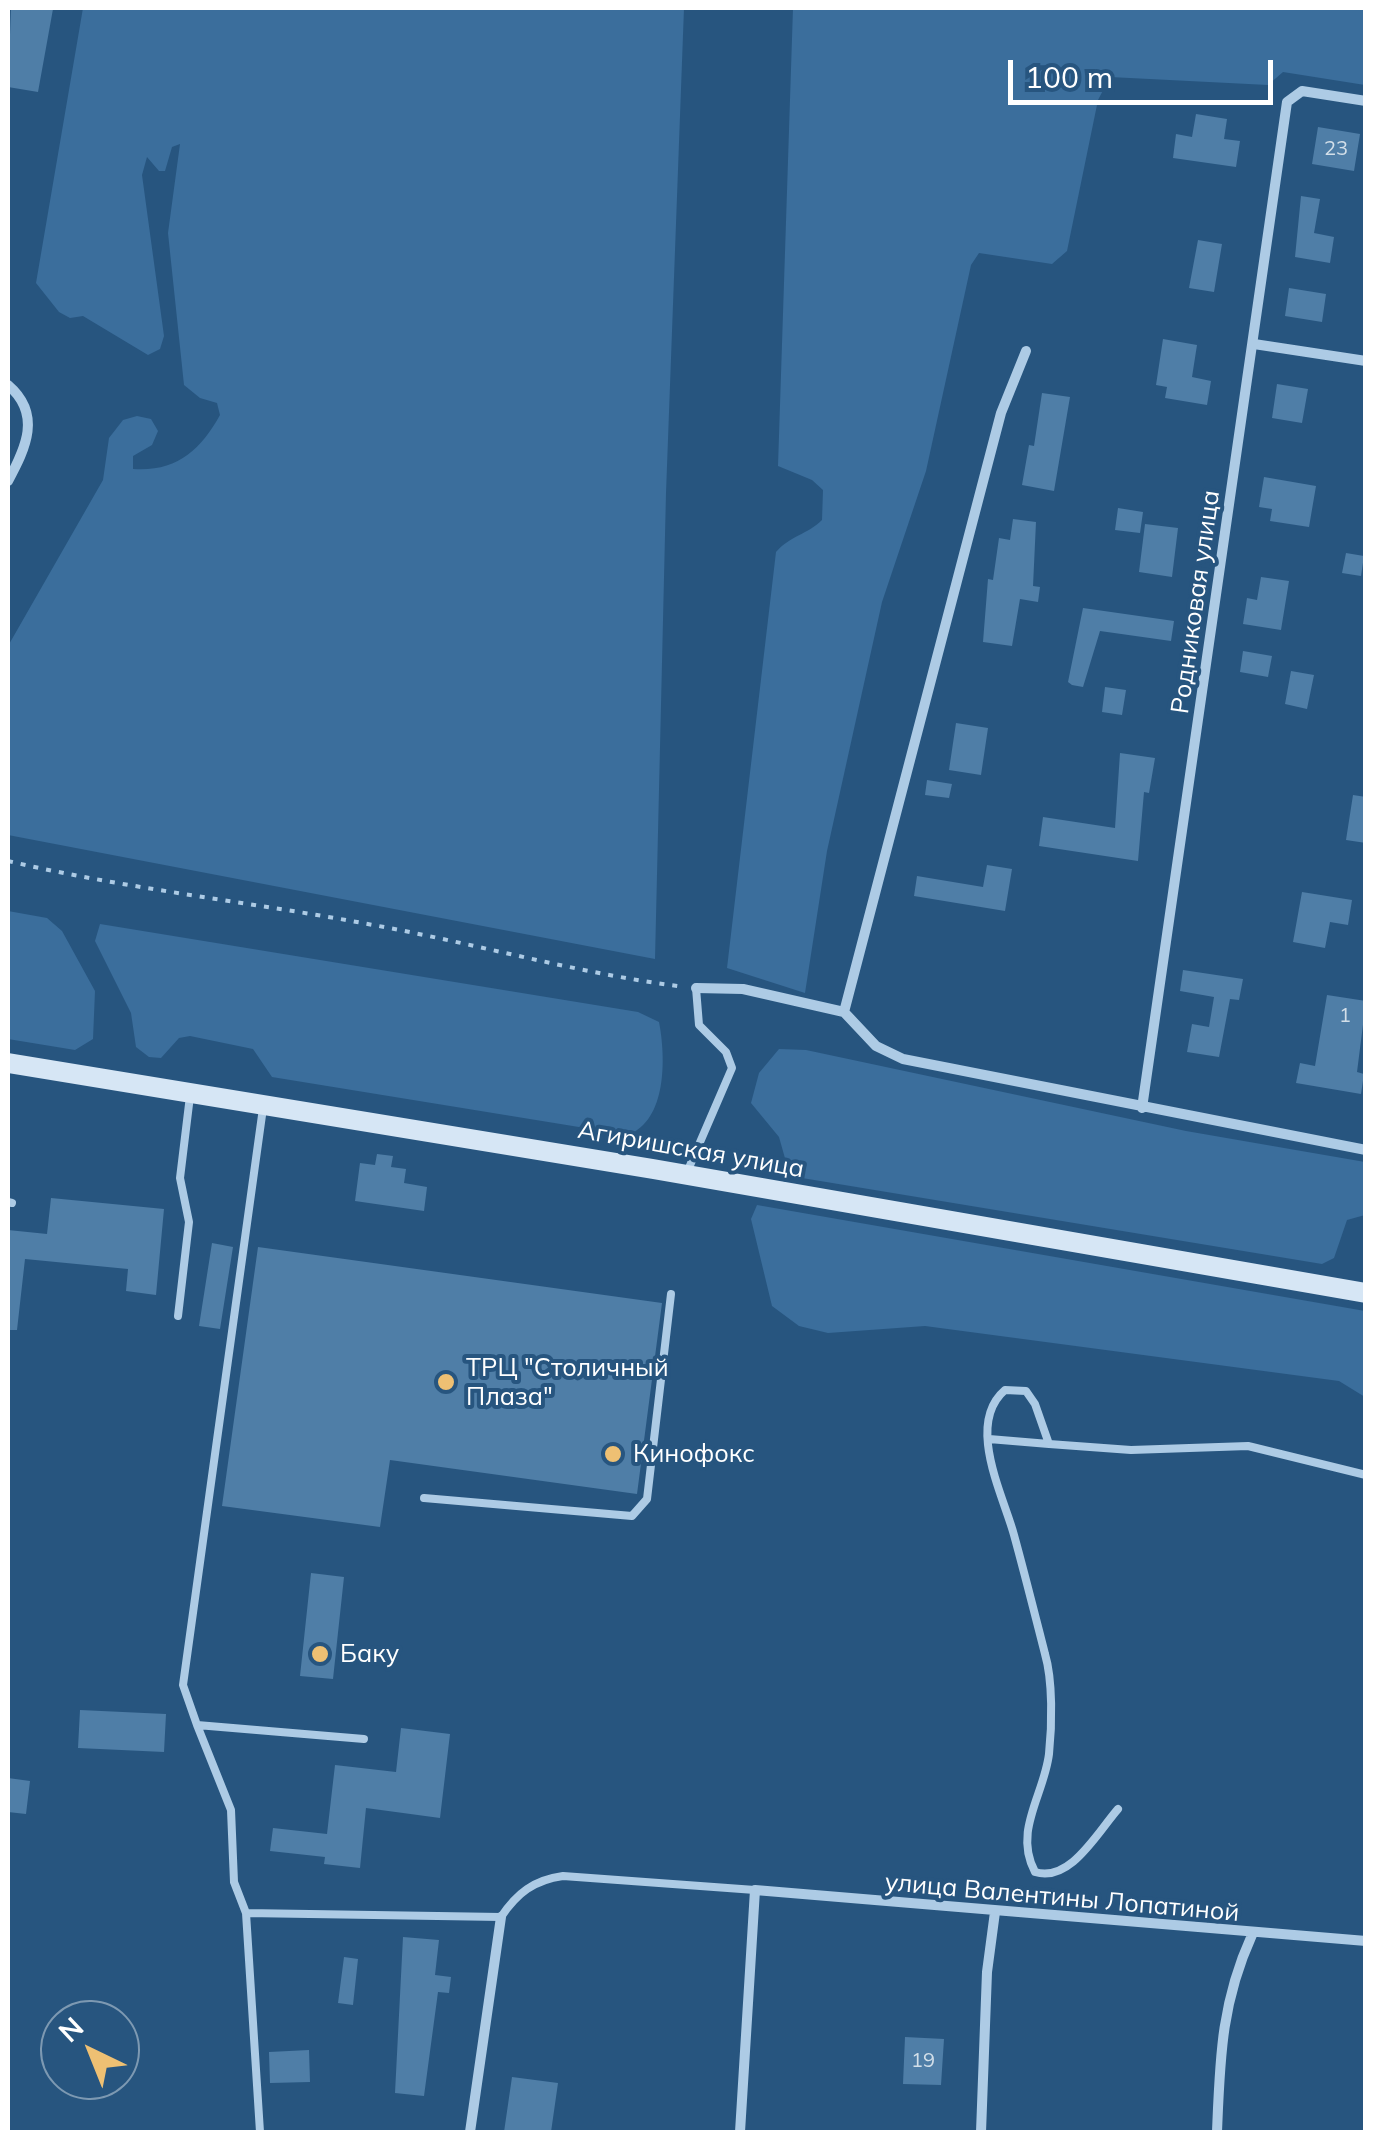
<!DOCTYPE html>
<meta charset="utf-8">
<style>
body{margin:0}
#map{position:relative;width:1373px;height:2140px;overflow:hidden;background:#27557f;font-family:Mulish,sans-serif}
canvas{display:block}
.frame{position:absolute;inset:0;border:10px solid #fff;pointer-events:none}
.north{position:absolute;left:40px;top:2000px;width:100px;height:100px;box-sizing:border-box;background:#27557f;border:2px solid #7d99b2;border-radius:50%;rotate:317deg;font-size:28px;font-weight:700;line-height:40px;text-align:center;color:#fff}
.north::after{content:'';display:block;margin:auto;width:35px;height:45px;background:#eec073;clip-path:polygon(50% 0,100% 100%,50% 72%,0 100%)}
.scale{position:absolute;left:1008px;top:60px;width:265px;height:45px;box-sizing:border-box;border:5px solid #fff;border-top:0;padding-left:12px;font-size:30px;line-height:35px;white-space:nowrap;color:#fff;-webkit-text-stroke:8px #27557f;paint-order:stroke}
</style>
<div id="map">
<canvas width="1373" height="2140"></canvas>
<div class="frame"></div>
<div class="north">N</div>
<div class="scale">100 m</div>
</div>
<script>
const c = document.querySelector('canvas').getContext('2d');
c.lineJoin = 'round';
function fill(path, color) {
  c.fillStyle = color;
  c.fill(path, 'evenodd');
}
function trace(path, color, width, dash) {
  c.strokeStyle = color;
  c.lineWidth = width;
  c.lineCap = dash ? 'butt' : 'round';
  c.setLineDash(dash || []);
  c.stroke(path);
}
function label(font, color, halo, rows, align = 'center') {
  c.font = font + ' Mulish,sans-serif';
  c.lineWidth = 8;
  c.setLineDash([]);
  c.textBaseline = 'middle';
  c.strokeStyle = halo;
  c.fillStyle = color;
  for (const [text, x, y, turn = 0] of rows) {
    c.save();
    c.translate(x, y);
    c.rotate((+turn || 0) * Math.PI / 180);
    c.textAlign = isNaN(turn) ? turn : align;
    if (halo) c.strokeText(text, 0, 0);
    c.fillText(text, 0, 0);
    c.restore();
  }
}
fill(new Path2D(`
 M83 8H684L666 493 655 959 8 835V646L103 480 109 438 123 420 137 416 151 419 158 431 152 445 133 456V469C176 472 200 451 220 415L217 403 200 398 184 385 168 233 180 144 172 147 165 171H159L147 157 142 175 164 336 160 349 148 355 83 316 70 318 59 312 36 283Z
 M793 8H1366L1365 85 1283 72 1268 85 1110 77 1098 100 1067 251 1052 264 979 253 971 265 926 471 882 602 827 851 805 993 727 968 776 552C790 536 808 534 822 520L823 490 812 480 778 466Z
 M8 911 47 918 62 931 95 991 93 1039 75 1050 8 1039Z
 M100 924 638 1012 659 1022C666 1058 667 1120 628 1135L272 1077 253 1049 190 1036 179 1038 161 1058 149 1057 136 1047 131 1013 95 941Z
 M779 1049 806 1050 1186 1131 1365 1162V1215L1347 1220 1334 1258 1322 1264 790 1176 779 1137 751 1103 759 1073Z
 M757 1205 1365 1311V1397L1339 1381 925 1326 828 1333 799 1326 772 1306 751 1219Z`), '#3b6e9c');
fill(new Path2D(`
 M11 8 53 9 38 92 8 87Z
 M1196 114 1227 119 1224 139 1240 141 1236 167 1173 158 1176 134 1192 137Z
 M1318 127 1360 134 1354 171 1312 164Z
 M1301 196 1320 199 1314 233 1334 237 1330 263 1295 257Z
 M1198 240 1222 244 1214 292 1189 288Z
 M1289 288 1326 294 1322 322 1285 316Z
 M1163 339 1197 345 1192 377 1211 381 1207 405 1165 398 1167 387 1156 385Z
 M1277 384 1308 389 1302 423 1272 418Z
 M1042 393 1070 397 1054 491 1022 485 1029 445 1034 446Z
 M1264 477 1316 486 1309 527 1270 521 1272 509 1259 507Z
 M1118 508 1143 512 1140 533 1115 530Z
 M1013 519 1036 522 1033 586 1040 587 1038 602 1020 599 1012 646 983 642 988 579 993 580 999 538 1010 540Z
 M1145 524 1178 528 1172 577 1139 572Z
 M1346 553 1364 556 1361 576 1342 573Z
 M1261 577 1289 581 1281 630 1243 624 1247 598 1257 600Z
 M1083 608 1174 621 1171 641 1100 631 1083 687 1072 685 1068 682Z
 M1243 651 1272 656 1268 677 1240 672Z
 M1291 671 1314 675 1307 709 1285 704Z
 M1105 687 1126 690 1122 715 1102 712Z
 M956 723 988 728 981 775 949 770Z
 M1120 753 1155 758 1149 793 1144 792 1138 861 1039 846 1043 817 1115 828Z
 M927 780 952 784 949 798 925 795Z
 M1353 795 1366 797V843L1346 840Z
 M987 865 1012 869 1005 911 914 896 917 876 983 887Z
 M1302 892 1352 900 1348 925 1330 922 1325 948 1293 942Z
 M1183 970 1243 979 1239 1000 1230 999 1219 1057 1187 1052 1192 1024 1209 1027 1214 997 1180 991Z
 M1327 995 1366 1001 1357 1072 1364 1074 1361 1094 1296 1083 1300 1063 1315 1066Z
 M377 1154 393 1156 391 1167 406 1169 404 1183 427 1187 424 1211 355 1201 360 1163 375 1165Z
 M51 1198 164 1209 156 1295 126 1291 128 1269 25 1259 17 1330H8V1230L47 1234Z
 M212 1243 233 1247 220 1329 199 1326Z
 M258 1247 662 1303 637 1494 390 1460 380 1527 222 1506Z
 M311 1573 344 1577 333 1679 300 1676Z
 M80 1710 166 1714 164 1752 78 1748Z
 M401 1728 450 1734 440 1818 366 1808 360 1868 324 1864 325 1857 270 1851 273 1828 327 1834 335 1765 396 1772Z
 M8 1778 30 1781 26 1814 8 1812Z
 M403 1937 439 1940 435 1975 451 1977 449 1993 438 1992 424 2096 395 2093Z
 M344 1957 358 1959 353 2005 338 2003Z
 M905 2037 944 2039 941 2085 903 2084Z
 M309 2050 310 2082 270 2083 269 2052Z
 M512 2077 558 2083 551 2132H504Z`), '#4f7ea7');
trace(new Path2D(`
 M8 861C127 889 252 902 373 925 478 944 580 974 685 987`), '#adcbe5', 4, [5, 8]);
trace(new Path2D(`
 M263 1108 183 1685 197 1725 364 1739
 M688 1170 732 1068 726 1052 699 1025 696 988
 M8 1202 12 1203
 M178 1316 189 1222 180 1178 190 1096
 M989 1439 1049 1444
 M424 1498 632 1516 647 1499 671 1294
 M197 1725 231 1810 234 1882 246 1913 260 2132
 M1118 1809C1097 1833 1070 1883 1035 1872 1013 1831 1044 1795 1049 1754 1052 1726 1053 1681 1045 1654 1035 1615 1025 1575 1014 1535 1004 1497 965 1424 1005 1390L1026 1391 1035 1404 1049 1444 1131 1450 1248 1446 1366 1475
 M246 1913 501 1917C517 1893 534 1880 563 1876L755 1890`), '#adcbe5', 8);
trace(new Path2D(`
 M1254 344 1366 361
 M8 385C42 414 26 448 8 481
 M696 988 743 989 844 1012 876 1046 903 1059 1366 1150
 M844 1012 1001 413 1026 351
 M1142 1108 1287 102 1302 91 1366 101
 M470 2132 501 1917
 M740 2132 755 1890 1366 1941
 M981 2132 987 1972 995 1912
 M1217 2132C1220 2059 1221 2003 1252 1935`), '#adcbe5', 10);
trace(new Path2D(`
 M8 1063 653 1169 1366 1293`), '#d6e6f5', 20);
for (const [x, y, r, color] of [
 [446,1382,10,"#eec073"],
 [613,1454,10,"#eec073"],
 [320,1654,10,"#eec073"]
]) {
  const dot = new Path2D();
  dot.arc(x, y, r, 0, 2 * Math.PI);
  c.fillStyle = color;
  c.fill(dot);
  trace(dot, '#27557f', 4);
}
label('20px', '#d3dfe9', null, [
 ["23",1336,149],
 ["1",1345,1016],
 ["19",923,2061]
]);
label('25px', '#fff', '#27557f', [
 ["Родниковая улица",1196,602,-82],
 ["Агиришская улица",691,1150,10],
 ["улица Валентины Лопатиной",1062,1898,5]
]);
label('25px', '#fff', '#27557f', [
 ["ТРЦ \"Столичный",466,1368],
 ["Плаза\"",466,1397],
 ["Кинофокс",633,1454],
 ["Баку",340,1654]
], 'left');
</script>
